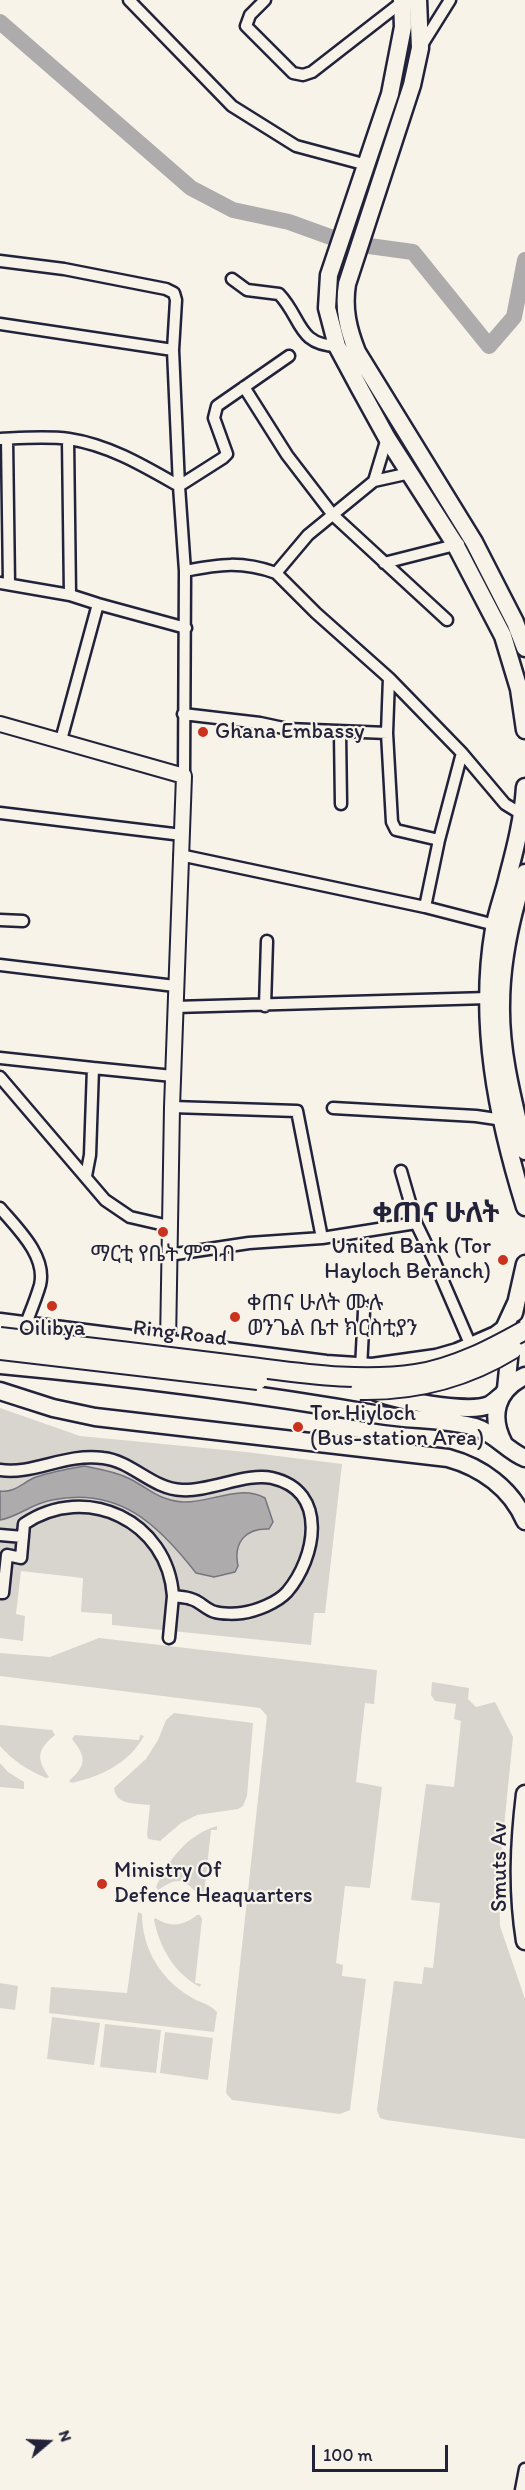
<!DOCTYPE html>
<meta charset="utf-8">
<style>
body{margin:0}
#map{position:relative;width:525px;height:2490px;overflow:hidden;background:#f7f3e8;font-family:Itim,sans-serif}
canvas{display:block}
.north{position:absolute;left:18px;top:2412px;width:60px;height:60px;-webkit-text-stroke:4px #f7f3e8;paint-order:stroke;rotate:71deg;font-size:16px;font-weight:700;line-height:24px;text-align:center;color:#22223b}
.north::after{content:'';display:block;margin:auto;width:21px;height:27px;background:#22223b;clip-path:polygon(50% 0,100% 100%,50% 72%,0 100%)}
.scale{position:absolute;left:312px;top:2445px;width:136px;height:27px;box-sizing:border-box;border:3px solid #22223b;border-top:0;padding-left:8px;font-size:18px;line-height:21px;white-space:nowrap;color:#22223b;-webkit-text-stroke:4px #f7f3e8;paint-order:stroke}
</style>
<div id="map">
<canvas width="525" height="2490"></canvas>
<div class="north">N</div>
<div class="scale">100 m</div>
</div>
<script>
const c = document.querySelector('canvas').getContext('2d');
c.lineJoin = 'round';
function fill(path, color) {
  c.fillStyle = color;
  c.fill(path, 'evenodd');
}
function trace(path, color, width, dash) {
  c.strokeStyle = color;
  c.lineWidth = width;
  c.lineCap = dash ? 'butt' : 'round';
  c.setLineDash(dash || []);
  c.stroke(path);
}
function label(font, color, halo, rows, align = 'center') {
  c.font = font + ' Itim,"Noto Sans Ethiopic",sans-serif';
  c.lineWidth = 4.5;
  c.setLineDash([]);
  c.textBaseline = 'middle';
  c.strokeStyle = halo;
  c.fillStyle = color;
  for (const [text, x, y, turn = 0] of rows) {
    c.save();
    c.translate(x, y);
    c.rotate((+turn || 0) * Math.PI / 180);
    c.textAlign = isNaN(turn) ? turn : align;
    if (halo) c.strokeText(text, 0, 0);
    c.fillText(text, 0, 0);
    c.restore();
  }
}
fill(new Path2D(`
 M0 1408 80 1436 246 1452 342 1464 325 1613H314L311 1645 112 1625V1614L81 1612 83 1578 21 1571 16 1614 25 1616 23 1641 0 1638Z
 M99 1638 377 1670 374 1704 365 1703 356 1782 382 1787 370 1888 345 1886 336 1963 343 1965 342 1976 366 1979 350 2110 340 2114 232 2100 226 2093 267 1716 260 1708 0 1676V1653L50 1657Z
 M432 1682 469 1688 468 1699 476 1707 495 1702 513 1737 499 1876 500 1926 525 1999V2139L386 2120 380 2118 377 2110 394 1981 422 1984 424 1967 433 1968 440 1903 411 1900 426 1784 454 1787 461 1721 454 1719 456 1704 435 1701 431 1695Z
 M174 1713 253 1723 247 1796 243 1806 238 1809 197 1815 181 1823 160 1841 148 1839 147 1835 150 1805C136 1803 116 1806 114 1788L146 1759 158 1740 166 1720Z
 M0 1725 52 1730 55 1735C37 1750 36 1758 49 1777L46 1778C28 1770 13 1761 0 1746Z
 M75 1735 139 1740 140 1735 144 1736C129 1763 102 1776 72 1783L69 1781C86 1765 87 1758 72 1739Z
 M0 1763 8 1772 24 1782V1789L0 1787Z
 M217 1826V1830H211L204 1894 199 1896C184 1877 177 1877 158 1890L156 1887C169 1859 187 1835 217 1826Z
 M138 1912 142 1914C142 1948 160 1978 189 1996 199 2003 209 2003 217 2012L214 2032 49 2013 51 1987 127 1993Z
 M197 1915H200L202 1919 195 1983 201 1984 200 1987C174 1973 160 1948 154 1920L155 1918C171 1928 183 1926 197 1915Z
 M0 1983 18 1986 15 2010 0 2008Z
 M52 2017 100 2023 94 2065 47 2059Z
 M105 2024 161 2030 156 2073 100 2067Z
 M165 2032 213 2038 208 2080 160 2073Z`), '#d8d5cf');
const water = new Path2D(`
 M84 1466C99 1469 114 1471 128 1478 149 1488 157 1500 183 1502 211 1503 239 1484 265 1498L273 1522 269 1529C246 1528 233 1542 238 1566L235 1572 214 1577 196 1573C158 1524 118 1486 52 1500 33 1503 18 1517 0 1520V1491C15 1493 23 1482 36 1477 51 1472 67 1469 84 1466Z`);
fill(water, '#aeabad');
trace(water, '#76747f', 1.5);
trace(new Path2D(`
 M0 22 191 188 233 210 289 222 347 243 413 252 489 346 514 317 525 260`), '#aeabad', 16);
const minor = new Path2D(`
 M129 0 232 106 296 146 367 165
 M265 0 250 15 246 26 293 73 303 75 312 72 402 2
 M420 48 450 0
 M0 261 64 269 166 289 174 293 176 300 173 350 179 486 185 571 184 776
 M232 279 247 290 279 294C302 318 297 345 337 346
 M0 324 173 350
 M244 387 287 455 333 515 447 620
 M0 439C22 438 47 436 69 439 109 445 144 466 179 486L223 458 227 454 214 418 217 406 289 356
 M7 439 9 584
 M68 439 70 595
 M374 481 387 438
 M384 563 459 544
 M185 571C220 564 242 561 276 573L308 535 374 481 410 473
 M276 573 316 613 389 678 462 753 505 804 523 815
 M0 583 70 595 98 604 186 628
 M389 678 387 733 392 822 396 830 439 840 462 753
 M183 714 260 723 288 729 387 733
 M340 733 341 804
 M61 740 98 604
 M0 813 182 835
 M180 855 425 907 439 840
 M425 907 495 925
 M0 920 23 921
 M0 965 175 986
 M265 1006 267 941
 M175 1007 488 998
 M0 1058 93 1068 90 1155 86 1176
 M93 1068 173 1076
 M0 1077 105 1200 130 1217 169 1226
 M172 1107 297 1111 322 1238
 M333 1108 476 1116 503 1120
 M401 1171 416 1223 433 1258 471 1346
 M0 1208C17 1228 47 1256 40 1285 36 1299 30 1313 25 1326
 M169 1255 249 1243 322 1238 416 1223
 M361 1368 364 1311
 M0 1470C34 1475 64 1453 103 1458 132 1461 152 1489 182 1490 208 1492 248 1472 272 1478 329 1491 316 1558 287 1592 277 1603 256 1611 242 1613 235 1614 222 1614 215 1612 206 1610 200 1601 191 1599 186 1597 179 1597 173 1596L169 1638
 M0 1535 23 1537
 M0 1593H3L7 1555 21 1558 24 1524C86 1482 168 1521 173 1596
 M521 2490 525 2469`);
const tertiary = new Path2D(`
 M0 724 184 776 172 1107 168 1344`);
const primary = new Path2D(`
 M402 0 403 27 390 94 329 275 327 308 337 346 359 387 387 438 455 544 503 636 519 689 525 730
 M418 0 420 48 412 85 347 284C343 309 348 329 357 352L474 542 515 622 525 648
 M525 787C523 818 516 846 508 876 504 894 497 911 494 929 478 1022 497 1117 525 1207
 M525 873C511 916 501 960 501 1005 500 1054 514 1104 525 1151
 M514 1313 525 1264
 M0 1322 326 1364 372 1367 436 1358 457 1352 496 1335 504 1329 516 1303
 M0 1365C128 1377 254 1393 380 1415 409 1420 448 1419 475 1427 495 1433 507 1451 525 1458
 M506 1389 511 1339
 M372 1390C392 1400 469 1414 489 1405 493 1403 497 1399 501 1396
 M0 1391 53 1408 95 1417 448 1458C481 1467 511 1488 525 1521
 M504 1444C489 1416 496 1390 525 1376
 M525 1794C519 1844 517 1891 525 1941`);
trace(minor, '#22223b', 15);
trace(tertiary, '#22223b', 18);
trace(primary, '#22223b', 21);
trace(minor, '#f7f3e8', 10);
trace(tertiary, '#f7f3e8', 14);
trace(primary, '#f7f3e8', 16);
const trunkBridge = new Path2D(`
 M0 1337C78 1346 157 1355 235 1365 295 1372 356 1383 416 1374 455 1368 491 1349 525 1330
 M0 1350 258 1380
 M360 1390C414 1391 466 1378 513 1349`);
trace(trunkBridge, '#22223b', 22, []);
trace(trunkBridge, '#f7f3e8', 18);
for (const [x, y, r, color] of [
 [203,732,6,"#c8321e"],
 [163,1232,6,"#c8321e"],
 [503,1260,6,"#c8321e"],
 [52,1306,6,"#c8321e"],
 [235,1317,6,"#c8321e"],
 [298,1427,6,"#c8321e"],
 [102,1884,6,"#c8321e"]
]) {
  const dot = new Path2D();
  dot.arc(x, y, r, 0, 2 * Math.PI);
  c.fillStyle = color;
  c.fill(dot);
  trace(dot, '#f7f3e8', 2);
}
label('22px', '#22223b', '#f7f3e8', [
 ["Ghana Embassy",215,732],
 ["United Bank (Tor",491,1247,"right"],
 ["Hayloch Beranch)",491,1272,"right"],
 ["ማርቲ የቤት ምግብ",163,1255,"center"],
 ["ቀጠና ሁለት ሙሉ",247,1304],
 ["ወንጌል ቤተ ክርስቲያን",247,1329],
 ["Oilibya",52,1329,"center"],
 ["Tor Hiyloch",310,1414],
 ["(Bus-station Area)",310,1439],
 ["Ministry Of",114,1871],
 ["Defence Heaquarters",114,1896]
], 'left');
label('22px', '#22223b', '#f7f3e8', [
 ["Ring Road",180,1334,7],
 ["Smuts Av",500,1867,-90]
]);
label('bold 28px', '#22223b', '#f7f3e8', [
 ["ቀጠና ሁለት",436,1215]
]);
</script>
